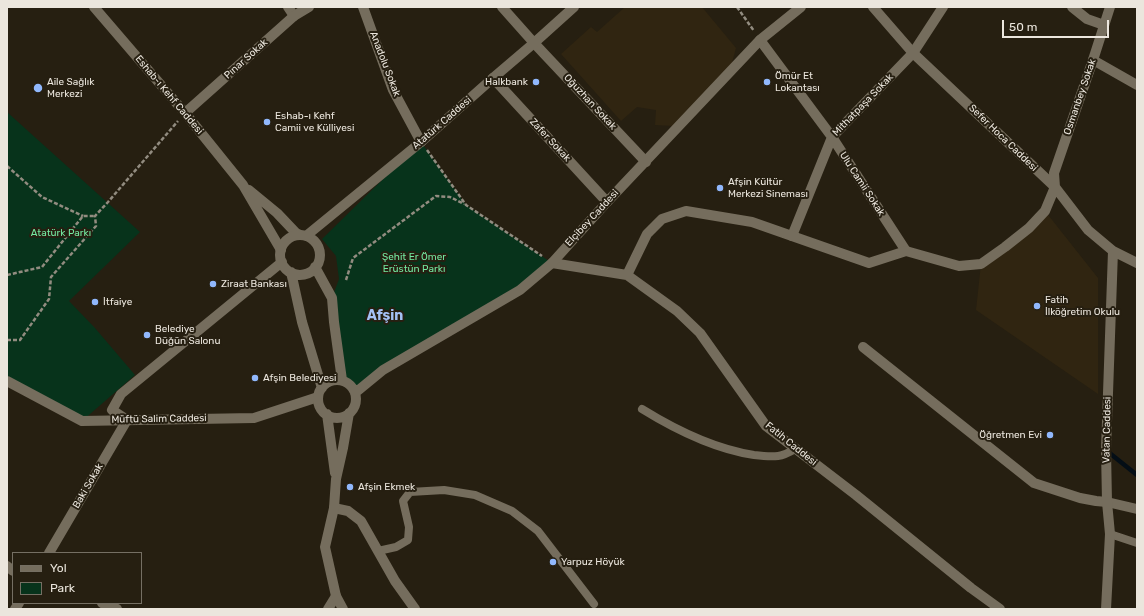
<!DOCTYPE html>
<meta charset="utf-8">
<style>
body{margin:0}
#map{position:relative;width:1144px;height:616px;overflow:hidden;background:#261f11;font-family:Rubik,sans-serif}
canvas{display:block}
.frame{position:absolute;inset:0;border:8px solid #ebe6dd;pointer-events:none}
.legend{position:absolute;left:12px;top:552px;width:130px;height:52px;box-sizing:border-box;background:#261f11;border:1px solid #756f63;margin:0;padding:5px 7px;list-style:none;font-size:12px;color:#ebe6dd}
.legend li{display:flex;align-items:center;gap:8px;height:20px}
.legend b{width:20px;border:1px solid #756f63}
.scale{position:absolute;left:1002px;top:20px;width:107px;height:18px;box-sizing:border-box;border:2px solid #ebe6dd;border-top:0;padding-left:5px;font-size:12px;line-height:14px;white-space:nowrap;color:#ebe6dd;-webkit-text-stroke:3px #261f11;paint-order:stroke}
</style>
<div id="map">
<canvas width="1144" height="616"></canvas>
<div class="frame"></div>
<ul class="legend">
<li><b style="height:5px;background:#756d5d"></b>Yol</li>
<li><b style="height:11px;background:#07331b"></b>Park</li>
</ul>
<div class="scale">50 m</div>
</div>
<script>
const c = document.querySelector('canvas').getContext('2d');
c.lineJoin = 'round';
function fill(path, color) {
  c.fillStyle = color;
  c.fill(path, 'evenodd');
}
function trace(path, color, width, dash) {
  c.strokeStyle = color;
  c.lineWidth = width;
  c.lineCap = dash ? 'butt' : 'round';
  c.setLineDash(dash || []);
  c.stroke(path);
}
function label(font, color, halo, rows, align = 'center') {
  c.font = font + ' Rubik,sans-serif';
  c.lineWidth = 4;
  c.setLineDash([]);
  c.textBaseline = 'middle';
  c.strokeStyle = halo;
  c.fillStyle = color;
  for (const [text, x, y, turn = 0] of rows) {
    c.save();
    c.translate(x, y);
    c.rotate((+turn || 0) * Math.PI / 180);
    c.textAlign = isNaN(turn) ? turn : align;
    if (halo) c.strokeText(text, 0, 0);
    c.fillText(text, 0, 0);
    c.restore();
  }
}
fill(new Path2D(`
 M625 7H702L736 48 730 70 673 126 655 125 656 110 637 107 621 121 561 54 591 27 597 32Z
 M1045 211 1098 278V394L976 310 981 264Z`), '#302511');
fill(new Path2D(`
 M7 112 140 232 69 301 95 328 135 375 82 421 7 381Z
 M421 142 466 205 552 263 520 290 355 393C352 387 348 383 342 380L332 298 339 279 336 256 322 239Z`), '#07331b');
trace(new Path2D(`
 M1107 451 1137 475`), '#040e16', 4.5);
trace(new Path2D(`
 M737 7 754 31
 M427 150 466 205 542 256
 M7 166 42 197 83 216
 M7 275 42 267 83 216H95
 M346 280 353 258 436 196 450 197 464 204
 M7 340H20L49 299 51 277 96 226 95 216 108 202 178 121`), '#928c80', 2.5, [4, 2]);
trace(new Path2D(`
 M642 409C676 430 714 449 754 455 762 456 770 457 778 456 785 455 790 452 795 449
 M1110 534 1137 543
 M378 551 396 547 408 540 409 527 403 501 410 492 444 490 475 495 512 511 538 531 594 604`), '#756d5d', 8);
trace(new Path2D(`
 M288 7 294 16
 M363 7 393 90 421 142
 M502 7 534 43 646 162
 M1072 7 1087 19 1104 25
 M760 40 832 137 906 251
 M1093 60 1137 85
 M493 78 607 202
 M792 236 832 137 913 53 943 7
 M863 347 1034 483 1080 498 1096 501 1107 502 1137 509
 M334 508 348 511 361 521 395 581 415 609
 M49 553 127 420 112 410 121 394 282 262
 M7 566 13 571
 M102 603 117 609
 M15 609 19 603`), '#756d5d', 10);
trace(new Path2D(`
 M94 7 185 113 243 185 281 250
 M873 7 913 53 1055 187 1088 230 1113 251 1137 263
 M185 113 294 16 309 7
 M249 190 277 213 296 233 300 235
 M552 263 627 275 677 311 700 333 766 426 856 495 971 588 1000 609
 M627 275 647 234 662 219 686 211 752 222 869 263 906 251 959 266 981 264 1005 247 1029 228 1045 211 1055 187 1054 173 1093 60 1110 7
 M7 381 82 421 254 418 318 397
 M328 609 336 596
 M1106 609 1110 534 1107 502 1106 450 1113 251`), '#756d5d', 10);
trace(new Path2D(`
 M280 255a20 20 0 1 1 40 0a20 20 0 1 1-40 0Z
 M306 236 421 142 493 78 534 43 574 7
 M315 267 332 298 334 322 342 380
 M291 272 302 322 322 388
 M318 399a19 19 0 1 1 38 0a19 19 0 1 1-38 0Z
 M355 393 383 370 520 290 552 263 607 202 760 40 801 7
 M327 414 335 473
 M343 609 336 596 325 547 334 508 336 479 343 448 349 413`), '#756d5d', 10);
for (const [x, y, r, color] of [
 [536,82,4,"#91b8fd"],
 [767,82,4,"#91b8fd"],
 [38,88,5,"#91b8fd"],
 [267,122,4,"#91b8fd"],
 [720,188,4,"#91b8fd"],
 [213,284,4,"#91b8fd"],
 [95,302,4,"#91b8fd"],
 [1037,306,4,"#91b8fd"],
 [147,335,4,"#91b8fd"],
 [255,378,4,"#91b8fd"],
 [1050,435,4,"#91b8fd"],
 [350,487,4,"#91b8fd"],
 [553,562,4,"#91b8fd"]
]) {
  const dot = new Path2D();
  dot.arc(x, y, r, 0, 2 * Math.PI);
  c.fillStyle = color;
  c.fill(dot);
  trace(dot, '#261f11', 1.5);
}
label('10px', '#ebe6dd', '#261f11', [
 ["Pınar Sokak",246,59,-42],
 ["Anadolu Sokak",385,64,69],
 ["Eshab-ı Kehf Caddesi",169,95,50],
 ["Osmanbey Sokak",1080,97,-71],
 ["Oğuzhan Sokak",590,102,47],
 ["Mithatpaşa Sokak",863,105,-46],
 ["Atatürk Caddesi",442,123,-41],
 ["Sefer Hoca Caddesi",1003,138,44],
 ["Zafer Sokak",550,140,47],
 ["Ulu Camii Sokak",862,184,57],
 ["Elçibey Caddesi",592,218,-47],
 ["Müftü Salim Caddesi",159,419,-1],
 ["Vatan Caddesi",1107,430,-89],
 ["Fatih Caddesi",791,444,39],
 ["Baki Sokak",88,486,-60]
]);
label('10px', '#ebe6dd', '#261f11', [
 ["Ömür Et",775,76],
 ["Lokantası",775,88],
 ["Aile Sağlık",47,82],
 ["Merkezi",47,94],
 ["Halkbank",528,82,"right"],
 ["Eshab-ı Kehf",275,116],
 ["Camii ve Külliyesi",275,128],
 ["Afşin Kültür",728,182],
 ["Merkezi Sineması",728,194],
 ["Ziraat Bankası",221,284],
 ["Fatih",1045,300],
 ["İlköğretim Okulu",1045,312],
 ["İtfaiye",103,302],
 ["Belediye",155,329],
 ["Düğün Salonu",155,341],
 ["Afşin Belediyesi",263,378],
 ["Öğretmen Evi",1042,435,"right"],
 ["Afşin Ekmek",358,487],
 ["Yarpuz Höyük",561,562]
], 'left');
label('10px', '#73e9a1', '#261f11', [
 ["Atatürk Parkı",61,233],
 ["Şehit Er Ömer",414,257],
 ["Erüstün Parkı",414,269]
]);
label('bold 14px', '#a4c1f5', '#261f11', [
 ["Afşin",385,316]
]);
</script>
